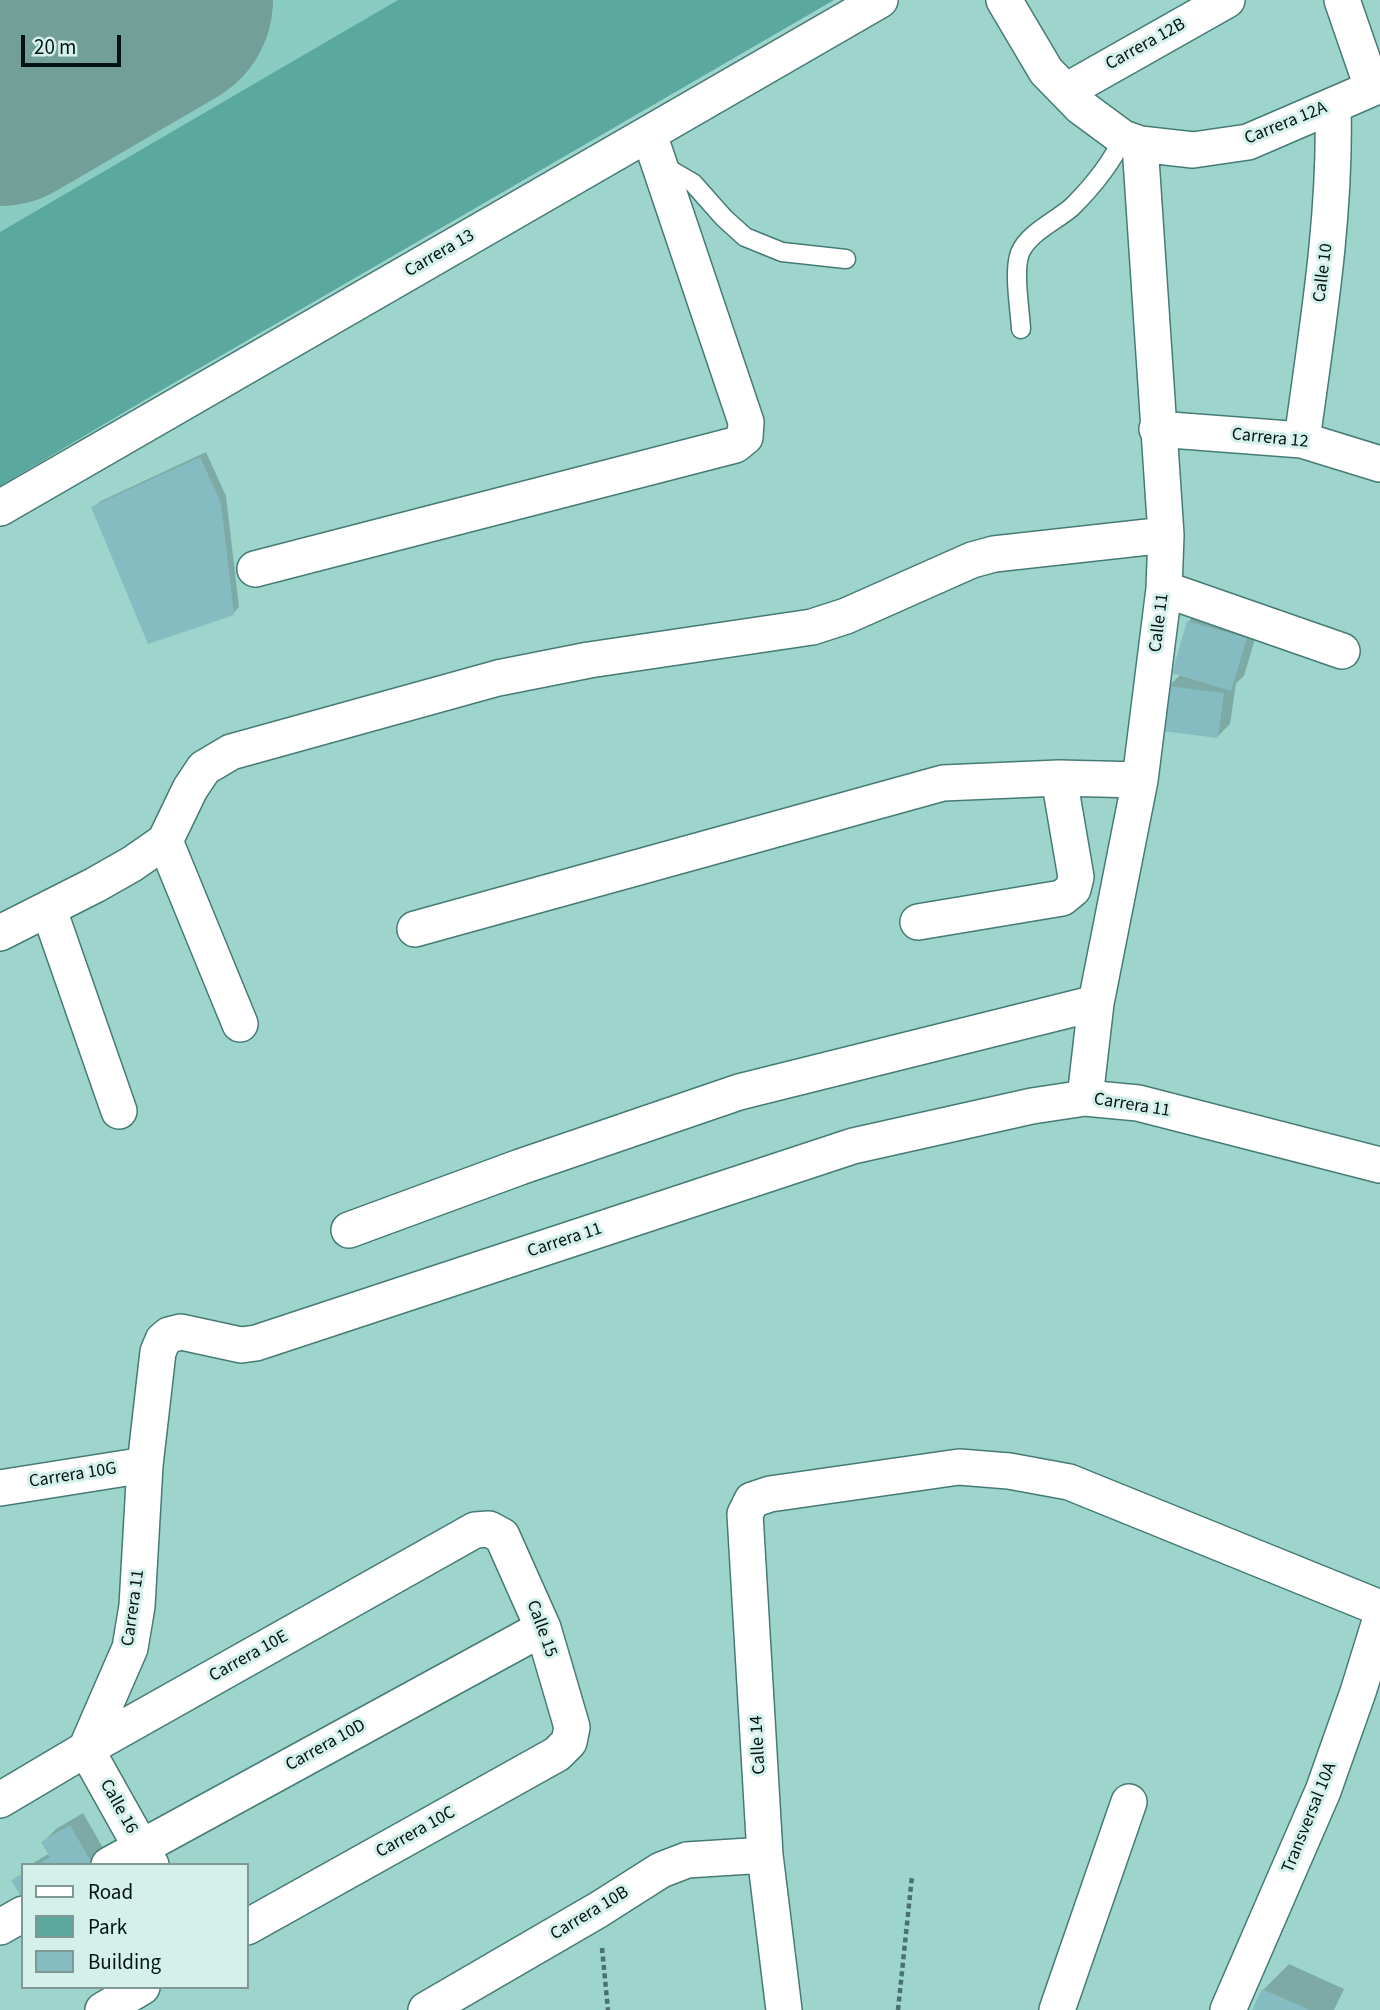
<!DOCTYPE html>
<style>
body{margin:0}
#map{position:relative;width:1380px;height:2010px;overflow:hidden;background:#9dd5cd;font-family:"Source Sans 3",sans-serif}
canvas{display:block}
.legend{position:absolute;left:21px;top:1863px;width:228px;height:126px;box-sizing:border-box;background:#d4f0eb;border:2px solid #7f9893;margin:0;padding:9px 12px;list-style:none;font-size:21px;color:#001310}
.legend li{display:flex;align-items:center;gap:14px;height:35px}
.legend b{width:35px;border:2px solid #7f9893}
.scale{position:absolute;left:21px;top:35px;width:100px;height:32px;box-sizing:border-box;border:4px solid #001310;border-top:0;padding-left:9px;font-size:21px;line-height:24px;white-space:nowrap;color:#001310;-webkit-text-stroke:5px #d4f0eb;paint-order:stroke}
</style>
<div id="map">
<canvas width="1380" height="2010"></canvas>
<ul class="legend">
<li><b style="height:9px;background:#fff"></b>Road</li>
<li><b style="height:19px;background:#5ba89e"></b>Park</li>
<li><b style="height:19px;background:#84bcc2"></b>Building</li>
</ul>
<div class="scale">20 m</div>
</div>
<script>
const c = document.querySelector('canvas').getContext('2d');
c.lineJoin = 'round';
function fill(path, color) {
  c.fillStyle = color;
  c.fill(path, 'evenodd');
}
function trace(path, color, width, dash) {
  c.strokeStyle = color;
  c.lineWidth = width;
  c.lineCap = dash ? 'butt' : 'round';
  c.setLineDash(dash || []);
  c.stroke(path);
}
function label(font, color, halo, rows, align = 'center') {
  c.font = font + ' "Source Sans 3",sans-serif';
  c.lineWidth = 6;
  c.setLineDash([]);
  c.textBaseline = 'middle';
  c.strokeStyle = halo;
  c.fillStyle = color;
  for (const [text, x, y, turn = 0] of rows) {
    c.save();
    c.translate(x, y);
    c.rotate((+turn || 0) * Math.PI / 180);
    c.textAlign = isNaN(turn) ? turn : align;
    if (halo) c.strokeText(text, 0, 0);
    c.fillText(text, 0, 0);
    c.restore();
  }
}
fill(new Path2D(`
 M0 0H834L160 391 0 486Z`), '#8acbc2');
fill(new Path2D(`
 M398 0H834L160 391 0 486V232Z`), '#5ba89e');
fill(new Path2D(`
 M206 452 226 496 239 607 233 614 93 508 99 502Z
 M1201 609 1259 625 1244 676 1236 683 1230 724 1217 737 1169 686 1181 674 1188 622Z
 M83 1813 106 1853 94 1865H30L50 1853 43 1842 56 1829Z
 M1289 1964 1344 1989 1334 2010H1254L1263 1990Z`), '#0003');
trace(new Path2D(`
 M0 94 161 0`), '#72a099', 224);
fill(new Path2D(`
 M200 457 221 503 234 615 148 644 91 507Z
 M1187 621 1247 638 1231 691 1172 673Z
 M1167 686 1224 693 1218 738 1162 731Z
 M70 1825 93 1865H37L50 1857 41 1842Z
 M23 1873V1900L11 1880Z
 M1262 1989 1310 2010H1252Z`), '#84bcc2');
const service = new Path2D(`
 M662 165 693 183 724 218 745 237 782 252 846 259
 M1021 329C1020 309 1013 271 1020 253 1028 233 1056 221 1072 207 1091 188 1112 162 1123 138`);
const minor = new Path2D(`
 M1004 0 1046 71 1081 107 1123 138 1140 144 1193 150 1248 142 1380 85
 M1342 0 1372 87
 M1066 91 1227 0
 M1157 429 1302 440 1380 464
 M1302 440C1317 329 1336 218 1333 106
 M0 508 880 0
 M255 569 735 445 745 437 746 422 649 134
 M1164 589 1342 651
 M165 841 240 1024
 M49 910 119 1111
 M918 922 1062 898 1073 889 1076 877 1059 778
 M415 929 943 783 1059 778 1140 780
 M0 933 95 885 132 864 165 841 190 789 204 768 231 752 498 678 589 660 812 627 846 616 972 560 994 554 1166 535
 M1085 1098 1096 1003 1140 780 1164 589 1166 535 1140 144
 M349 1230 520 1167 739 1092 1096 1003
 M0 1488 145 1465
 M0 1800 86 1749 475 1530 489 1529 502 1536 543 1628 572 1727 569 1742 557 1754 247 1927
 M109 1865 543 1628
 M151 1865 86 1749 130 1648 137 1606 145 1465 158 1352 163 1340 169 1335 181 1332 241 1345 256 1343 853 1146 1032 1106 1085 1098 1138 1103 1380 1165
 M0 1927 23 1914
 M103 2010 142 1987
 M426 2010 598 1910 661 1870 687 1860 765 1855
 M784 2010 765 1855 745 1514 752 1500 770 1494 959 1467 1009 1471 1069 1482 1380 1608
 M1057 2010 1129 1802
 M1228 2010 1323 1791 1358 1692 1380 1621`);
trace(service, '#467b75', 21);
trace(minor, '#467b75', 38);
trace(new Path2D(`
 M602 1948 608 2010
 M898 2010 912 1876`), '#4c716c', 4.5, [5, 3.5]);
trace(service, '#fff', 18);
trace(minor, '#fff', 35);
label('18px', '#001310', '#d4f0eb', [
 ["Carrera 12B",1146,45,-29],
 ["Carrera 12A",1286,124,-22],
 ["Carrera 13",440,254,-30],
 ["Calle 10",1324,273,-83],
 ["Carrera 12",1270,439,6],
 ["Calle 11",1160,623,-83],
 ["Carrera 11",1132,1106,9],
 ["Carrera 11",565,1241,-18],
 ["Carrera 10G",73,1476,-9],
 ["Carrera 11",134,1608,-82],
 ["Calle 15",541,1629,70],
 ["Carrera 10E",249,1657,-29],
 ["Calle 14",759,1745,-93],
 ["Carrera 10D",326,1746,-29],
 ["Calle 16",118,1807,61],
 ["Transversal 10A",1310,1818,-68],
 ["Carrera 10C",416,1833,-29],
 ["Carrera 10B",590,1914,-31]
]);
</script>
